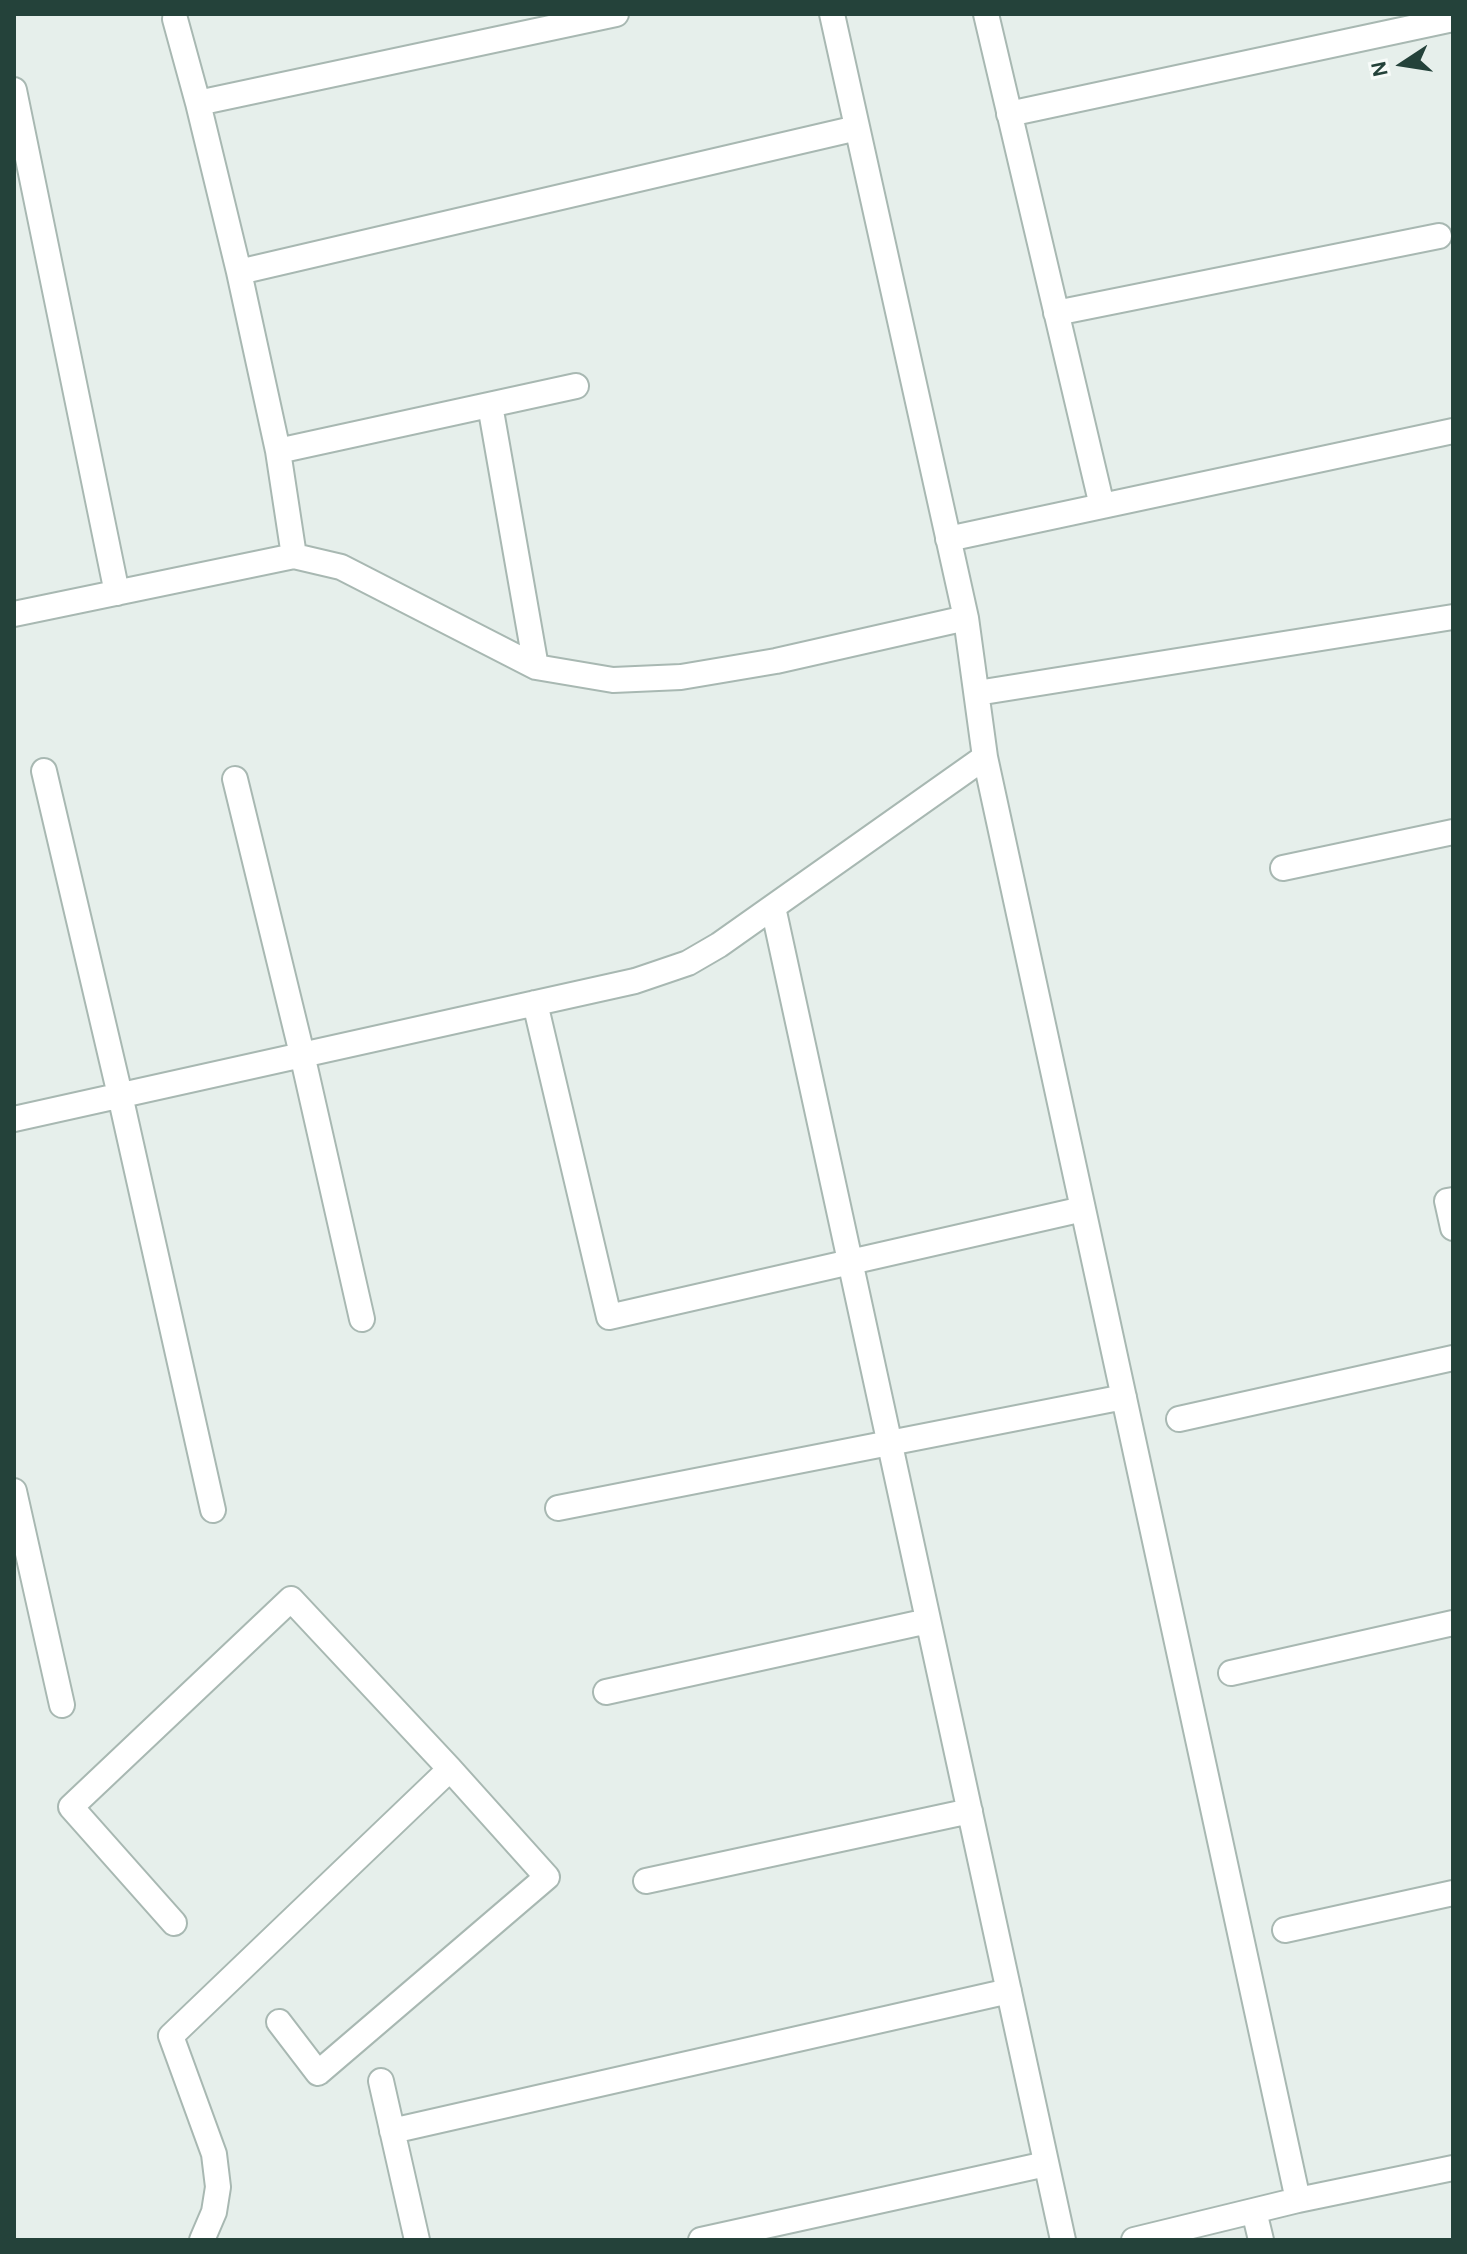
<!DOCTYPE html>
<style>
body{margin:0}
#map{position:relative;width:1467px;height:2254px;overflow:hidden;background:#e6efeb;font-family:Karla,sans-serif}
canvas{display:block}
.frame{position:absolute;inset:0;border:16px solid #24423a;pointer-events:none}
.north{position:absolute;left:1363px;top:24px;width:80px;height:80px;-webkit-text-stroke:6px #f7fbf9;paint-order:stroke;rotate:258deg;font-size:22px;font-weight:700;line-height:32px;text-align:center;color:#24423a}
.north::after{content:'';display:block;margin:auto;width:28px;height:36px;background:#24423a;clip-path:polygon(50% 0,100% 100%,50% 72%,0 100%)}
</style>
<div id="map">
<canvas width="1467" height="2254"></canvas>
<div class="frame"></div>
<div class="north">N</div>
</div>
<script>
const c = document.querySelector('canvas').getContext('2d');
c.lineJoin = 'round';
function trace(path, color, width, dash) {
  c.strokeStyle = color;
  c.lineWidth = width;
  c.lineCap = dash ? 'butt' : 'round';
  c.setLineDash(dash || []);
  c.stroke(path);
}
const minor = new Path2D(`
 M832 14 966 618 985 757 1298 2200
 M986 14 1102 506
 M175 19 198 103 239 272 278 451 294 556
 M14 90 117 593
 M198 103 616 14
 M1009 114 1453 19
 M239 272 857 128
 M1056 313 1439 236
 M490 405 536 667
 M278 451 576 386
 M948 539 1453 431
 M14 614 294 556 341 567 536 667 613 680 681 677 776 661 966 618
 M977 693 1453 617
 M44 771 120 1095 213 1510
 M235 779 302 1054 362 1319
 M1283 868 1453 832
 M773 907 1063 2240
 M535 1003 609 1317 1083 1209
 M14 1119 635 981 688 963 719 945 985 757
 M1453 1200 1447 1201 1453 1228
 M1179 1419 1453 1358
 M14 1491 62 1705
 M558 1508 1124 1397
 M1231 1673 1453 1623
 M606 1692 928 1621
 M646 1881 970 1811
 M174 1923 71 1807 291 1599 450 1769 171 2036 214 2154 218 2187 214 2212 202 2240
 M1285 1930 1453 1893
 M279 2022 318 2073 547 1877 450 1769
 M381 2081 417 2240
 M392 2131 1009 1991
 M1254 2211 1261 2240
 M701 2240 1046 2164
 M1134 2240 1298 2200 1453 2168`);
trace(minor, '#a8b8b2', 28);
trace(minor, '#fff', 24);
</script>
